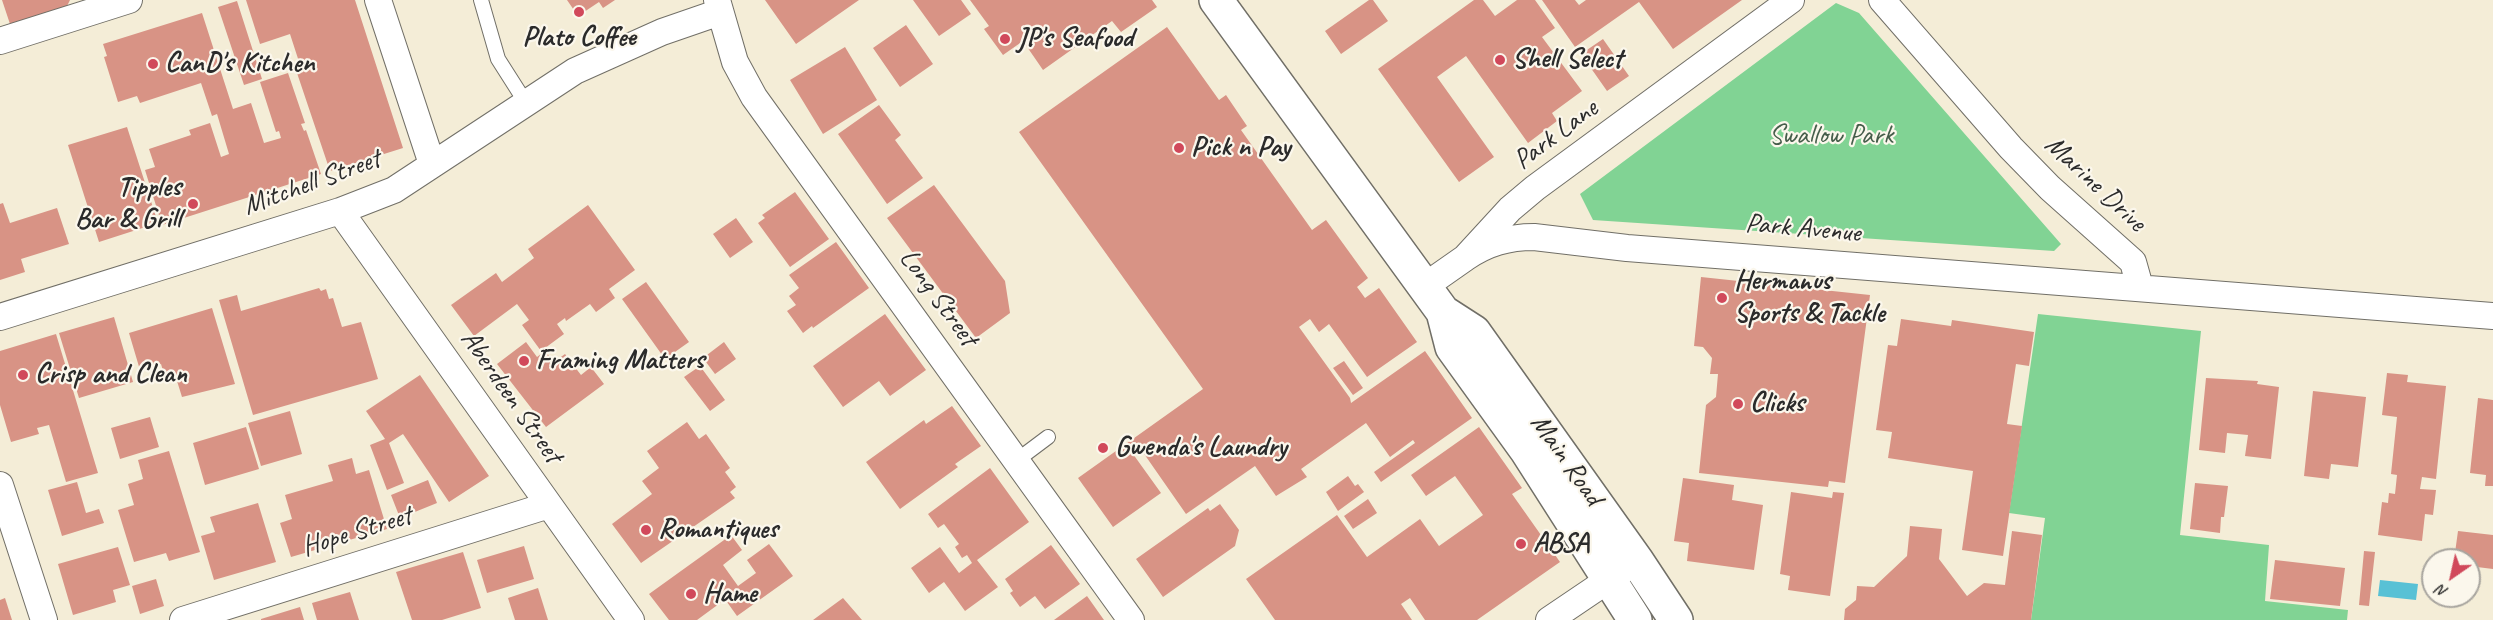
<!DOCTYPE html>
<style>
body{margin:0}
#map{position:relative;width:2493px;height:620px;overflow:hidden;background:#f4edd7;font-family:Caveat,sans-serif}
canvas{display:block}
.north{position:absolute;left:2421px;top:548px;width:60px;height:60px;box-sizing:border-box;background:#fbf7ec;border:2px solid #a8a59f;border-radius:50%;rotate:214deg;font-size:16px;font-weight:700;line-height:24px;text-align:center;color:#2b2b2b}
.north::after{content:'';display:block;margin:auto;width:21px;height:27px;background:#d1495b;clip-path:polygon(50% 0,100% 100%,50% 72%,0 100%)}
</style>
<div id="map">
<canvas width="2493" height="620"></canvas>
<div class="north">N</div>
</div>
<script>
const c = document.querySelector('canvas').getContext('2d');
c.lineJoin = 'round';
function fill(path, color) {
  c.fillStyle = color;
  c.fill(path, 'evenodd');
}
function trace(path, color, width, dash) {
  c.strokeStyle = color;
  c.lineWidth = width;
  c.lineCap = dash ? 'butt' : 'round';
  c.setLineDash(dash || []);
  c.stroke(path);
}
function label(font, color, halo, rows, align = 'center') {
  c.font = font + ' Caveat,sans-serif';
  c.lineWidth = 4.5;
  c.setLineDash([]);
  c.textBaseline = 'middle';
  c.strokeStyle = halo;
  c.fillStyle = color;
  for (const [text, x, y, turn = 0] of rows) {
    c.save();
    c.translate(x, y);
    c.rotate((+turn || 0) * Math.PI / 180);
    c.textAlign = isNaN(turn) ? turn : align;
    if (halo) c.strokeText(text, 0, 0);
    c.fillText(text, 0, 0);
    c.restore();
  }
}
fill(new Path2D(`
 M1836 3 1859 13 2061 244 2054 251 1593 220 1580 194Z
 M2038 314 2201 331 2180 535 2269 545 2265 601 2348 610 2347 620H2031L2045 518 2009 513Z`), '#81d394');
fill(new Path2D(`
 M2380 580 2418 584 2416 600 2378 596Z`), '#58c1d5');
fill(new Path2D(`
 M2 0H70L67 6 10 24Z
 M246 0H355L403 148 330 171 297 73 302 71 290 34 260 44Z
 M567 0H615L603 8 599 2 578 16Z
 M765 0H859L796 44Z
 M913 0H961L971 14 939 36Z
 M970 0H1152L1157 7 1121 32 1112 21 1043 70 1023 41 1003 55 984 29 989 26Z
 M1369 0H1373L1388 21 1341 54 1325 31Z
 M1474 0H1483L1495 16 1517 0H1535L1555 28 1542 37 1582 91 1552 113 1557 121 1528 143 1466 56 1437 77 1494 157 1459 182 1378 69Z
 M1542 0H1575L1579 5 1586 0H1742L1673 49 1639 2 1575 47Z
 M237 1 262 79 244 85 218 7Z
 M202 13 233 109 251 103 264 143 281 138 279 131 276 132 260 82 288 73 305 123 301 124 304 131 306 130 321 174 162 225 145 170 155 167 149 149 191 135 189 130 210 123 221 157 229 154 217 114 212 116 201 83 140 103 137 96 118 102 104 57 107 56 103 44Z
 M906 25 933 64 900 87 873 48Z
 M1167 27 1219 100 1226 95 1247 126 1241 130 1312 230 1326 220 1368 278 1357 287 1365 298 1379 288 1417 342 1367 377 1329 324 1319 332 1310 319 1299 327 1350 398 1351 403 1425 351 1472 418 1381 482 1374 472 1415 443 1413 440 1390 457 1366 423 1301 469 1307 477 1276 496 1255 466 1186 514 1140 448 1133 454 1161 493 1113 527 1078 478 1203 389 1019 132Z
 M1603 39 1629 76 1607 91 1581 54Z
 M845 47 877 100 823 134 790 80Z
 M879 105 901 135 895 140 923 178 887 204 838 134Z
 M127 127 158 223 99 242 68 145Z
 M934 185 1005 281 1010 313 976 338 887 218Z
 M795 192 829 239 790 267 758 223 765 218 762 215Z
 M3 203 10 223 57 208 69 244 21 259 25 272 0 280V204Z
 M588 205 635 270 609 289 615 298 596 312 590 304 566 321 565 318 557 324 564 334 541 351 522 325 529 320 517 304 474 336 451 305 496 273 502 282 534 258 528 249Z
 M736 218 753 242 730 258 713 234Z
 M836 242 869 288 813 328 812 326 803 333 787 311 796 305 789 296 799 288 789 275Z
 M1701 277 1870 295 1845 483 1829 481 1828 487 1699 473 1706 405 1716 397 1718 374H1710L1712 358 1703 347 1694 346Z
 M646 282 689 342 665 359 622 299Z
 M319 288 321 291 326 289 329 299 333 298 342 327 361 322 378 379 253 415 219 300 237 295 241 311Z
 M212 308 235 384 182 397 177 381 167 384 161 364 140 370 129 333Z
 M885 314 926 370 890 396 879 381 843 407 813 366Z
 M114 317 133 382 79 398 59 333Z
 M1901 319 1951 326 1952 320 2034 332 2029 366 2016 364 2007 424 2022 426 2003 556 1962 550 1973 471 1888 458 1892 432 1876 430 1888 345 1897 346Z
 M56 334 98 473 66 482 49 425 37 428 39 434 11 442 0 405V351Z
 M526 342 537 357 545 351 554 362 565 354 581 375 591 367 604 384 546 427 497 364Z
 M724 342 736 359 715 374 703 358Z
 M1344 361 1363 388 1353 395 1333 368Z
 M700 366 725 400 710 411 684 377Z
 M2387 373 2408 375 2407 382 2446 386 2436 479 2422 477 2420 489 2436 490 2433 515 2425 514 2422 541 2378 535 2382 502 2388 503 2389 493 2395 494 2397 475 2391 474 2397 417 2382 415Z
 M420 375 489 476 449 502 403 434 389 443 404 483 387 490 370 445 385 439 366 411Z
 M2206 378 2258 381 2257 384 2279 387 2271 459 2245 456 2248 435 2227 433 2225 453 2199 450Z
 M2313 391 2366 397 2358 467 2331 464 2329 479 2304 476Z
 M2478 398 2493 400V486H2485L2486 475 2470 473Z
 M952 406 981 446 955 464 958 467 900 509 866 462 924 420 926 424Z
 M290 411 302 454 261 466 248 423Z
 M150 417 159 447 120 459 111 428Z
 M687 422 699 439 706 434 730 468 725 472 736 487 730 492 735 498 641 563 612 524 652 494 642 481 659 468 647 451Z
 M246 427 259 469 205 485 193 443Z
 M1479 427 1522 488 1512 494 1560 562 1477 620H1425L1410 598 1401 604 1412 620H1275L1246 579 1337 515 1367 557 1420 519 1439 546 1483 515 1455 476 1426 496 1411 475Z
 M169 451 200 552 169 561 166 553 134 562 118 510 134 505 128 484 143 479 138 460Z
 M352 458 356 474 369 470 387 529 291 557 280 523 292 519 285 495 333 481 328 465Z
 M990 468 1029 522 977 560 998 587 965 611 944 582 929 593 911 568 940 547 959 573 972 563 967 555 962 558 955 547 959 544 944 524 938 528 928 514Z
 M1348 476 1355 486 1358 484 1364 492 1338 511 1326 492Z
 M1683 478 1734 485 1732 500 1763 505 1754 570 1687 561 1689 543 1674 541Z
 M428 480 437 503 400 518 391 495Z
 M77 482 86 513 99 509 104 523 62 536 48 490Z
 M2195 483 2228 486 2224 517H2221L2220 533 2190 529Z
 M1791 492 1832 498 1833 492 1844 493 1830 596 1788 590 1790 576 1780 574Z
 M1368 499 1377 513 1353 529 1344 516Z
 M258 503 276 562 214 580 201 536 215 532 210 517Z
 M1220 504 1239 530 1235 546 1163 597 1136 559 1208 508 1210 511Z
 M1910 526 1942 529 1939 559 1967 596 1984 583 2005 585 2012 531 2042 535 2031 620H1844L1845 609 1856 600 1857 586 1874 587 1907 556Z
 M2458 531 2493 535V569L2469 566V560H2454Z
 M731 535 742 550 723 565 738 586 756 573 747 560 769 544 793 576 737 616 727 602V598L697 620H669L649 594Z
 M1051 545 1080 584 1045 609 1035 596 1020 607 1010 593 1013 591 1005 579Z
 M524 546 534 579 487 593 477 560Z
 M118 547 130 585 113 590 116 602 73 615 58 564Z
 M2364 551 2375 552 2369 606 2359 605Z
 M463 552 481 608 442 620H412L396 572Z
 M2275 560 2345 568 2340 606 2270 599Z
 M156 579 164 606 140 614 132 586Z
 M538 588 548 620H515L508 598Z
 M350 592 359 620H317L312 603Z
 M1087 596 1104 620H1054Z
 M5 598 12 620H0V600Z
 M843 598 862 620H813Z
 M300 607 304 620H261V619Z`), '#d89385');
const service = new Path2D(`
 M481 0 498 59 526 103
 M1016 461 1048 437`);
const minor = new Path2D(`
 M378 0 432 164
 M717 0 735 62 754 97 1131 620
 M1882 0 2011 148 2050 188 2133 262 2140 287
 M0 41 129 0
 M340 211 631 620
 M1465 258C1487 243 1508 237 1534 237L1627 248 2493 316
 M1425 286 1465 258 1510 209 1535 188 1791 0
 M0 317 340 211 394 190 575 71 662 32 720 12
 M0 485 44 620
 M183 620 549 505
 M1549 620 1623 570`);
const secondary = new Path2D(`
 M1216 0 1443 312 1452 347 1527 451 1635 620
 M1443 312 1474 332 1637 561 1676 620`);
trace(service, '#716f67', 16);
trace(minor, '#716f67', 28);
trace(secondary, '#716f67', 36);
trace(service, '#fff', 14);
trace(minor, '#fff', 26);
trace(secondary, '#fff', 33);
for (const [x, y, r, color] of [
 [579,12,6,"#d1495b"],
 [1005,39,6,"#d1495b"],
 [1500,60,6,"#d1495b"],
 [153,64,6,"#d1495b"],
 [1179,148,6,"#d1495b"],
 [193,204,6,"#d1495b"],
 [1722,298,6,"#d1495b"],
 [524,361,6,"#d1495b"],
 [23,375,6,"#d1495b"],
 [1738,404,6,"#d1495b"],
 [1103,448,6,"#d1495b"],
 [646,530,6,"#d1495b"],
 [1521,544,6,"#d1495b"],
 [691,594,6,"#d1495b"]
]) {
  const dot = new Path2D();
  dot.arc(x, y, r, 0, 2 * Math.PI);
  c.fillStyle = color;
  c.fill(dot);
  trace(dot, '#fbf7ec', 2);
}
label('bold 28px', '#2b2b2b', '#fbf7ec', [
 ["Plato Coffee",579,38,"center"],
 ["JP's Seafood",1017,39],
 ["Shell Select",1512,60],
 ["CanD's Kitchen",165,64],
 ["Pick n Pay",1191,148],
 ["Tipples",181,188,"right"],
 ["Bar & Grill",181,220,"right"],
 ["Hermanus",1734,282],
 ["Sports & Tackle",1734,314],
 ["Framing Matters",536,361],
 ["Crisp and Clean",35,375],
 ["Clicks",1750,404],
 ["Gwenda's Laundry",1115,448],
 ["Romantiques",658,530],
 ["ABSA",1533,544],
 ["Hame",703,594]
], 'left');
label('28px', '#2b2b2b', '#fbf7ec', [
 ["Park Lane",1556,135,-37],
 ["Mitchell Street",312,183,-20],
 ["Marine Drive",2095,184,43],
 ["Park Avenue",1803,229,5],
 ["Long Street",938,298,54],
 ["Aberdeen Street",511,397,55],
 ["Main Road",1566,460,55],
 ["Hope Street",357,532,-17]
]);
label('28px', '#455d4a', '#fbf7ec', [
 ["Swallow Park",1831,136]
]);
</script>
